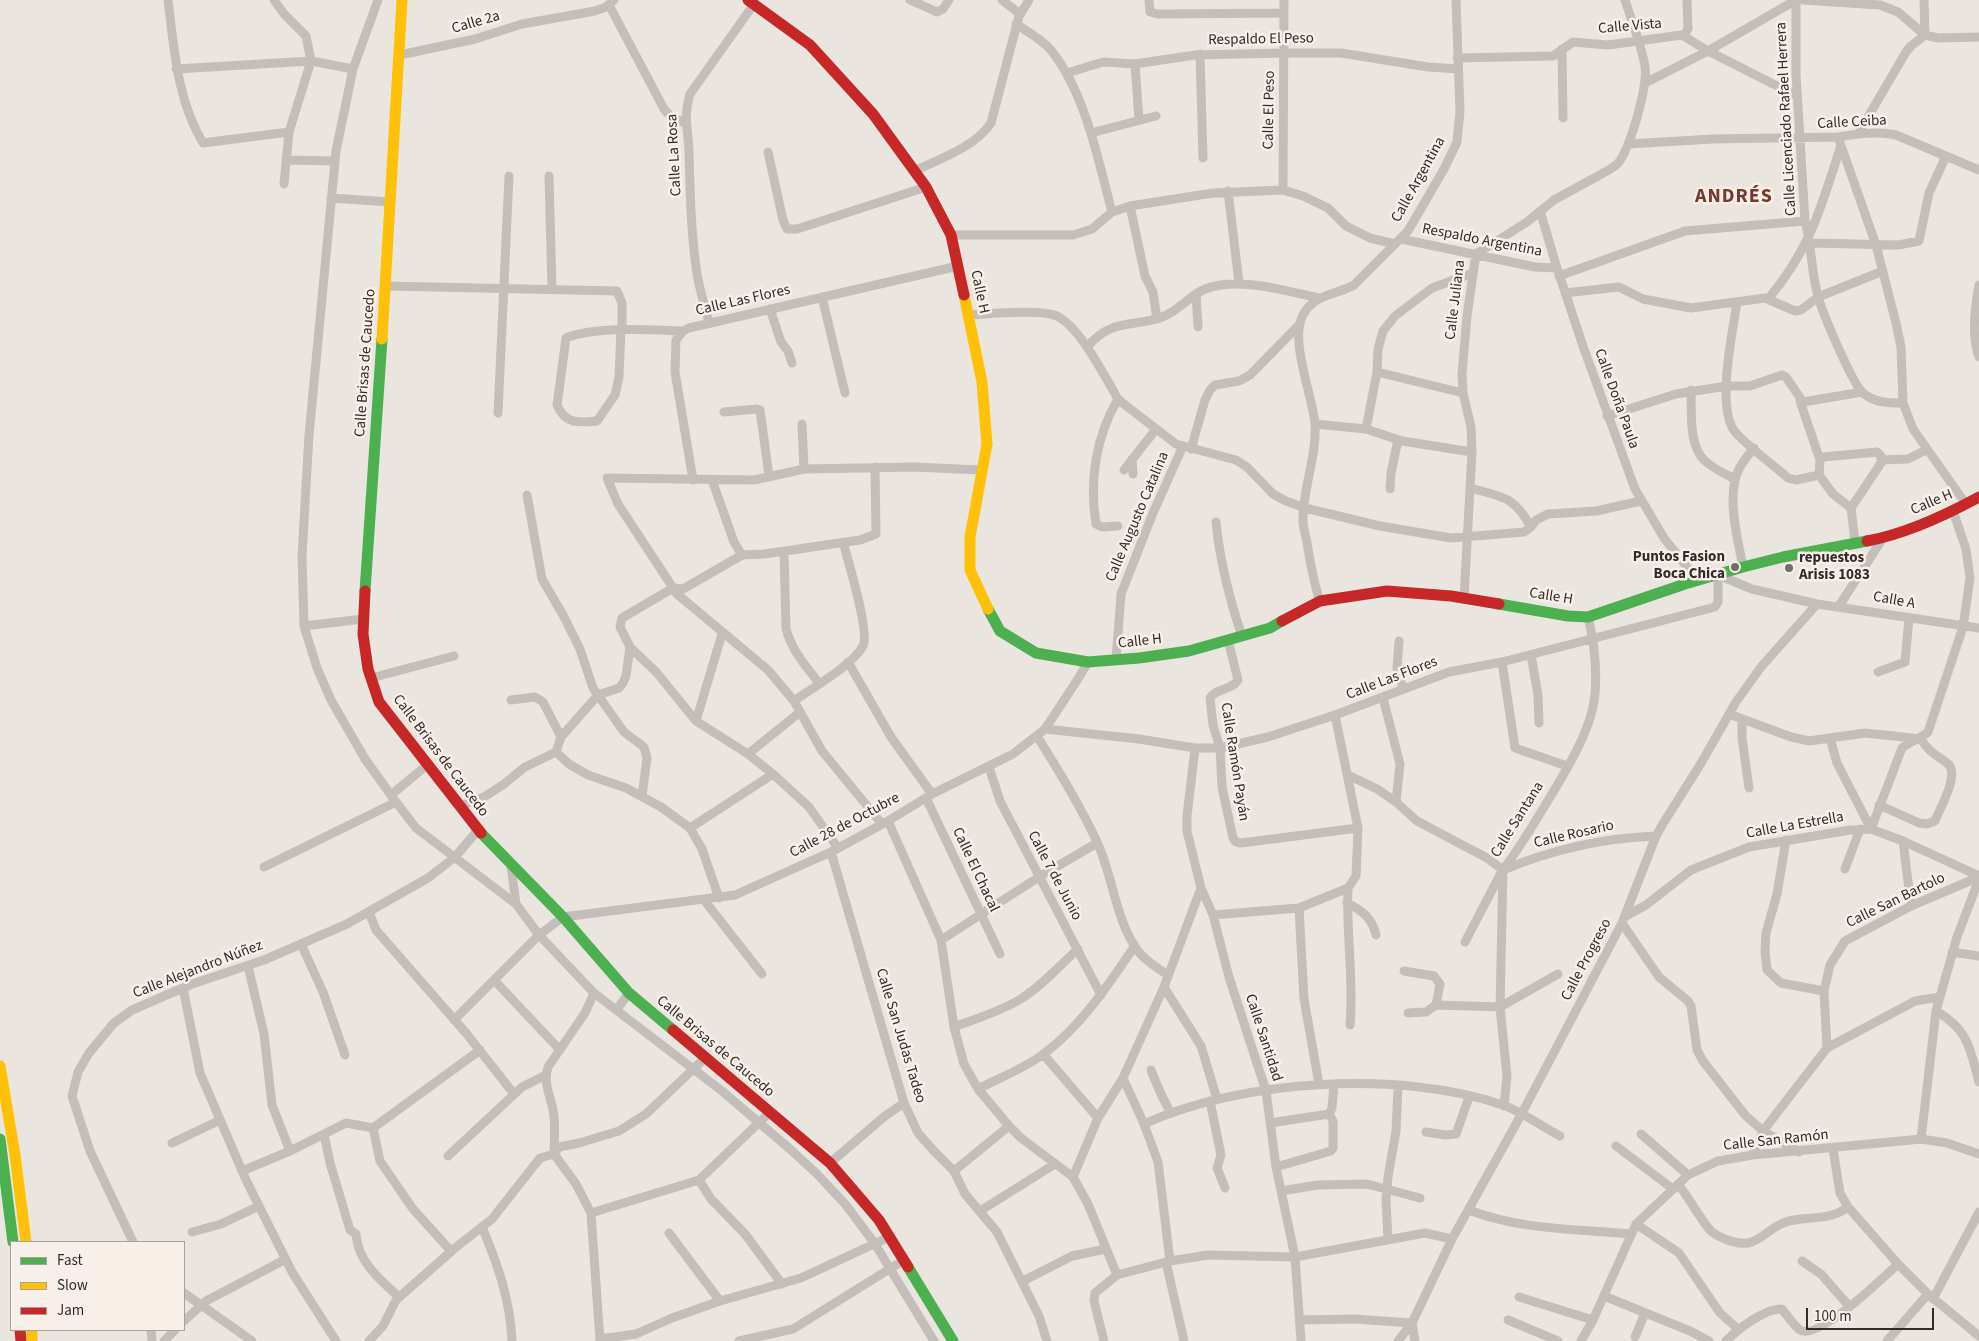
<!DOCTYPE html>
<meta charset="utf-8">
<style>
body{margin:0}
#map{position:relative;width:1979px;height:1341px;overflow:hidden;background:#ebe5e0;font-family:"Source Sans 3",sans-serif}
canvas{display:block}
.legend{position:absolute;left:10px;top:1241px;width:175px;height:90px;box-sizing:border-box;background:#f7efe8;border:1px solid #a9a19b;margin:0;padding:6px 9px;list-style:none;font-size:15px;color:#342b28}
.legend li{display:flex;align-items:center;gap:10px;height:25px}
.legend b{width:25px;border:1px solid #a9a19b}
.scale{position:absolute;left:1806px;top:1308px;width:128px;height:22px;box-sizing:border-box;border:2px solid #342b28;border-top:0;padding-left:6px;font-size:15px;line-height:18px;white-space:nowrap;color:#342b28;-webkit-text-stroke:4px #f7efe8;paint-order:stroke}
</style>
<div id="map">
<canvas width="1979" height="1341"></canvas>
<ul class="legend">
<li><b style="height:6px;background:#4caf50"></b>Fast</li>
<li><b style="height:6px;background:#ffc107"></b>Slow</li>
<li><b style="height:6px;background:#c62828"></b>Jam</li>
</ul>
<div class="scale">100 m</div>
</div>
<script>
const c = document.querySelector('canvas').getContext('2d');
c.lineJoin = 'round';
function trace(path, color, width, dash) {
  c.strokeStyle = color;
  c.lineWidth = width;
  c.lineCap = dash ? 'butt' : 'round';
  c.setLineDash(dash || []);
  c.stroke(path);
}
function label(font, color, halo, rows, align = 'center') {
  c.font = font + ' "Source Sans 3",sans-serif';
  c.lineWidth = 5;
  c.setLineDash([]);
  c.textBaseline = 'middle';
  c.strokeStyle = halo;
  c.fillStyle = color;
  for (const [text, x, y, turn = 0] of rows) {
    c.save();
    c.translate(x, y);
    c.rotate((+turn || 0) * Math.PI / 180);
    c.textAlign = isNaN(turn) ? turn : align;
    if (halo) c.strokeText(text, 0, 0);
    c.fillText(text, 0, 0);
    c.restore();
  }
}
trace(new Path2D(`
 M168 0C174 48 177 100 203 143L289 132
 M274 0 284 14 306 36 311 61 289 132 284 184
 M378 0 353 69 336 151 309 435 302 556 304 626 317 668 331 700 365 759 396 802 416 828 516 904
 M910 0 937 12 943 9 949 0
 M1002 0 1020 14
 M1149 0 1150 12 1158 14 1284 13
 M1796 0V74L1805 221C1812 246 1811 272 1818 296 1822 312 1852 383 1863 393 1875 403 1888 403 1903 403
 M1803 0 1880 5 1898 12 1925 35 1938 38 1979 37
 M1924 0 1925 35
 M609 5 664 109 671 117 685 123
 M1016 24C1028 32 1041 39 1050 49 1085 91 1098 160 1112 212
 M1682 35 1708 51 1797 96
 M1562 49 1563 118
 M1200 54 1203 158
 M400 55 475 39 522 24 595 11 606 7 614 0
 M1457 58 1553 56 1573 42 1608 45 1682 35 1685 34 1688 29 1687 0
 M1135 64 1139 120
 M176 69 311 61 353 69
 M1067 73 1103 62 1135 64 1195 55 1284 53H1341L1428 67 1458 69
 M1645 83 1708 51 1796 0
 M1091 133 1156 116
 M1858 134 1906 52 1911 46 1925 35
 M1838 137 1876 245 1896 323 1901 347 1903 403 1913 429 1966 504
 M1628 144 1713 139 1838 137C1857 134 1877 131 1896 135L1979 170
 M768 152 783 220 787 229H797L926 187
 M286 160 335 161
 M914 171C940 159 975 147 991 123L1019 16 1029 0
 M549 176 552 290
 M1283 190 1284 0
 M1228 191 1239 283
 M331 198 391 202
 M1130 206 1145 276 1153 292 1157 319
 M1540 211 1557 268 1584 349 1635 489 1664 538 1698 581
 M951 235H1073L1092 229 1112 212 1130 206 1213 193 1283 190 1303 196 1328 208 1346 226 1370 238 1395 244
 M1401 239 1535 267 1557 268
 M1811 243 1898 245 1919 241 1929 193 1946 156
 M1559 276 1685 231 1805 221
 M1979 285C1975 309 1971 334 1979 357
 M386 286 617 291 622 303V326L621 330 619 377 615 395 597 421C578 423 565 424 557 405L566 338C597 326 649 330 683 331
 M1565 293 1619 287 1643 299 1691 308 1765 298 1795 311 1801 310 1818 297 1883 271
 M1196 295 1198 327
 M822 297 845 393
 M1768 299C1810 250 1822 205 1841 145
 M1737 302C1733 331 1715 410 1736 433 1751 449 1771 463 1788 478L1796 480 1819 475
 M770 309 781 342 788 351 792 363
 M968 315C989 314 1039 309 1057 316 1080 327 1105 377 1118 399L1125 405 1176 444 1236 460 1247 467 1273 494 1286 501 1305 508 1380 526 1451 538 1524 532 1531 527 1536 520 1548 514 1596 511 1641 501
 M709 323C705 307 700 291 697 274 691 234 690 192 689 151 688 129 683 116 690 94L754 4
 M1087 347C1111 319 1129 327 1160 318 1180 311 1188 296 1205 289 1238 276 1285 291 1319 298
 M1377 372 1463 393
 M1691 390C1692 412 1688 445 1705 461 1714 469 1725 474 1735 479
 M1800 401 1820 460 1819 475 1833 494 1851 508 1855 542
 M724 412 757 409 760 410 769 476
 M498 413 509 176
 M1607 416 1676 394 1727 386H1750L1782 375 1786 377 1803 402 1862 392
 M802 424 804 469
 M1315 424 1366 429 1402 441 1472 452
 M1366 429 1377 372 1378 349 1383 331 1395 316 1432 288 1473 273
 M1191 449 1205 400 1210 390 1215 385 1239 381 1250 375 1300 324
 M1132 459 1133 474
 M1820 460 1824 457 1877 452 1881 456V463L1851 508
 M1881 460 1908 459 1926 450
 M1124 470 1156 429
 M693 480 675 372 676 340 683 331 689 328 958 266
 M712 480 734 542 742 555 764 554 860 540 876 534 875 467
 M1470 488C1503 497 1514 496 1531 527
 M1390 489 1391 473 1398 440
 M527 495 542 579 563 615 580 649 593 688 624 732 644 747 647 758 642 796
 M1216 522C1220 562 1229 598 1242 636
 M1118 526 1102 527 1096 524C1089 481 1096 436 1118 399
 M784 551 786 628C791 650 806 666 819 683
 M1743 567C1738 540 1725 493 1740 467 1744 460 1749 454 1754 448
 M1464 598 1472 452 1471 427 1463 393 1462 374 1467 316 1476 254 1527 222 1554 200 1607 171C1612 168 1616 166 1619 162 1631 145 1648 86 1645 66 1641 44 1632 22 1625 0
 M1320 601C1314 584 1311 566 1308 549 1307 540 1304 531 1303 523 1302 490 1317 457 1315 424 1313 397 1289 340 1303 315 1314 294 1336 295 1354 285L1408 231 1444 169 1457 142 1460 111 1456 0
 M1839 606 1883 538
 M304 626 363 619
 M1228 640 1238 680C1231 691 1216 688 1210 698L1213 725 1220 748 1222 787 1233 838 1236 842 1241 843 1358 828
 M1399 641 1397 668 1403 688
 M630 647 657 673 696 721 748 754 773 774 809 807 838 848
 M1531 655 1538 695 1539 723
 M1116 660 1121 594 1153 513 1183 446
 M848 662 891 737 932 794
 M1502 662 1515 748 1567 766
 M1878 672 1905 662 1909 618
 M371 678 454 656
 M1383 698 1400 764 1396 802
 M511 700 535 697 543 702 561 737
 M794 701C812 688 853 665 863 646 870 633 848 560 843 542
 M1729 714 1791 737 1809 741 1865 733 1921 739C1929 752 1935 754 1947 763 1961 773 1940 808 1935 821L1927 824 1919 823 1879 805
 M1742 719V738L1749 788
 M696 721 722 634
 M1045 729 1139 739 1195 748H1220L1268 737 1335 715 1449 672 1502 662 1715 607 1718 602V575L1752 589 1817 604 1979 628
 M1037 736C1058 770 1080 805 1097 842 1112 874 1115 915 1134 945 1141 958 1156 967 1168 975
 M1830 738 1837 763 1871 829
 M1195 748 1187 816V831L1201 888 1213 915 1229 977 1266 1091 1276 1167 1295 1257 1301 1341
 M556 752 561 737 598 695 619 688 623 683 626 676 630 647 620 627 622 618 673 588 683 589 742 555
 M748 754 800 712
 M989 767 1000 801 1101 995
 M1348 775 1377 789 1396 802 1417 821 1487 858 1503 870C1551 850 1604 838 1656 836
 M391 795 427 765
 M926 798 1000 954
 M460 806 484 797 504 784 525 767 556 752 569 764 588 775 626 788 661 807 690 828 702 849 719 898
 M888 821 941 940 954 1027 964 1064 978 1089 1009 1126 1021 1138 1073 1177 1088 1204 1117 1275
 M882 824 822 751 794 701 768 670 677 594 618 504 607 478 754 480 804 469 914 467 981 470
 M690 828 773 774
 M1871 829 1902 748C1911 741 1920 739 1928 732L1963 627 1970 578 1966 549 1953 511
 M1786 840 1777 894 1766 933 1765 951 1767 970 1781 983 1824 991
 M1903 841 1911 906
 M831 852 904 1103 918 1133 933 1150 954 1171 965 1194 997 1232 1039 1316 1047 1341
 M511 866 516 904 539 935 594 993 722 1091 790 1149 817 1174 846 1205 875 1244 934 1341
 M264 867 396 802
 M1845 869 1860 829
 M1348 888C1346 934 1354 979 1350 1025
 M704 900 762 974
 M1347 903C1363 911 1372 918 1376 935
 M1299 908 1304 999 1319 1084
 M369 912 376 930 466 1033 514 1094
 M1213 915 1299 908 1348 888 1356 876 1358 828 1335 715
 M1626 916 1646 905 1691 870 1749 847 1850 830 1871 829 1903 841 1979 876
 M1622 923 1659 977 1688 1001 1691 1006 1697 1050 1703 1061 1745 1115 1763 1131 1799 1152
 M941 940 1039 877 1097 843
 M1465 942 1502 871
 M301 944 323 992 345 1055
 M1952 952 1979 956
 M248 966 264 1034 272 1105 290 1151
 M1404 971 1434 976 1440 984 1436 1005 1426 1012 1408 1013
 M494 980 560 1050
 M1164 987 1201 1046 1217 1099
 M183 988 200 1073 246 1180 292 1272 336 1341
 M1436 1005 1500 1007 1558 974
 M617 1009 629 993
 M1936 1011C1969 1030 1970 1049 1979 1082
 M454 1020 539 935 563 917 735 895 831 852 888 821 932 794 1013 754 1045 729 1078 679 1088 662
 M954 1027C975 1019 999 1012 1019 1000 1041 987 1059 966 1078 949
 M1827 1048 1824 991 1830 965 1845 941 1911 906 1979 877
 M1043 1054 1098 1118
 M1151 1070 1160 1092 1170 1112
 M1123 1078 1144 1124 1158 1162 1170 1261
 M978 1089C999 1078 1023 1069 1042 1055 1079 1029 1109 984 1134 947
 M1210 1101 1221 1155 1217 1168 1225 1188
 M1504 1106 1507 1076 1500 1007 1503 870C1517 851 1529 832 1541 812 1561 779 1592 732 1595 694 1597 669 1594 641 1588 617
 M1329 1114 1332 1108 1334 1084
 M1270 1123 1329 1114
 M1144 1124C1242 1079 1401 1070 1503 1105 1520 1111 1543 1127 1560 1136
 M373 1128 480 1050
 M1426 1132 1445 1135 1456 1134 1469 1097
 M324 1134 330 1163 350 1230 356 1234C358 1262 379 1279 399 1297
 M1641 1134 1688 1175
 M1921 1139 1936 1011 1957 937 1979 879
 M172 1143 220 1120
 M1616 1146 1673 1189
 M1833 1149 1840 1193 1848 1207 1898 1264 1928 1294 1979 1336
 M1753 1155 1763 1131 1827 1048 1915 1001 1940 997
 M448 1156 522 1087 546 1075
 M830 1163 885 1116 904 1103
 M1276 1167 1331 1151 1333 1148V1121L1329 1114
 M242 1171 290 1151 346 1123 373 1128 380 1161 413 1209 451 1251
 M954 1171 1009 1126
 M1073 1177 1098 1118 1123 1078 1164 987 1201 888
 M699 1180 711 1199 745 1234 782 1284
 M1678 1184C1689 1198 1698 1215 1709 1229 1716 1237 1737 1245 1748 1243 1763 1240 1773 1224 1789 1221 1810 1216 1830 1221 1848 1207
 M1281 1191 1318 1185 1367 1184 1420 1198
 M1469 1210C1520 1230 1577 1229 1631 1234
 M980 1211 1055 1164
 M591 1213 699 1180 769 1113
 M1636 1224 1679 1253 1720 1313 1738 1329
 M482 1227C498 1265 510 1299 512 1341
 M192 1232 221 1224 259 1206
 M669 1233 720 1301
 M1388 1240 1386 1199 1388 1177 1396 1131 1398 1086
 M133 1242 90 1151 72 1096 78 1072 89 1053 114 1023 132 1010 192 984 264 960 347 924 428 878 455 857 478 830
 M1802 1261 1821 1274 1849 1306
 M1166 1262 1184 1341
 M1023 1281 1072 1256 1106 1249
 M184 1293 252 1341
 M1604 1296 1690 1331 1709 1341
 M1519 1297 1593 1320
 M1933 1299 1979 1212
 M1300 1320 1355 1319 1412 1323 1415 1341
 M1508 1320 1558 1341
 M184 1321 206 1301 286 1259
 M151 1330 152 1341
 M1635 1337 1645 1313
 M600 1339 636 1334 672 1318 720 1301 801 1278 889 1237
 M164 1341 175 1330
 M369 1341 383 1326 396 1300 455 1248 492 1219 540 1158 554 1154C554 1140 556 1124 553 1110 550 1094 543 1083 548 1067L585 1013 594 993
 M600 1341 591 1213 576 1184 554 1154 559 1147 579 1143 619 1131 646 1114 705 1058
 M739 1341 793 1329 904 1260
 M1104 1341 1094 1301 1095 1293 1117 1275 1170 1261 1208 1255 1295 1257 1425 1233 1452 1239
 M1398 1341 1412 1323 1452 1239 1521 1115 1622 923 1656 836 1664 822 1700 765 1736 702 1761 667 1817 604
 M1581 1341 1593 1320 1636 1224 1688 1175 1718 1161 1753 1155 1921 1139 1947 1143 1979 1154
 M1726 1341C1738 1329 1765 1308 1782 1309 1787 1315 1794 1326 1800 1330 1818 1341 1884 1277 1898 1264
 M1887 1341 1928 1294`), '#c4beba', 9);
trace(new Path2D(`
 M365 591 382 339
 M1499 604 1568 616 1588 617 1685 584 1743 567 1783 557 1867 541
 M988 609 1000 631 1036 653 1088 662 1139 658 1189 651 1270 628 1282 621
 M481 833 563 917 629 993 673 1030
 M0 1139 13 1242
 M908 1267 953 1341`), '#4caf50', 11);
trace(new Path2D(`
 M964 295 982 382 987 444 970 537V570L988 609
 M382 339 402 0
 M0 1066 15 1155 26 1242
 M32 1330V1341`), '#ffc107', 11);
trace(new Path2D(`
 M748 0 810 45 873 114 926 187 951 235 964 295
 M1867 541C1905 534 1944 516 1979 497
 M365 591 363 634 368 669 379 702 481 833
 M1282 621 1320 601 1387 591 1451 596 1499 604
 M673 1030 830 1163 879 1220 908 1267
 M20 1330 21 1341`), '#c62828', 11);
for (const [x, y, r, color] of [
 [1735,567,5,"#746c68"],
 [1789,568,5,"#746c68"]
]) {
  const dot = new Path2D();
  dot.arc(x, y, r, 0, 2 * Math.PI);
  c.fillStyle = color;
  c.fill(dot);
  trace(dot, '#f7efe8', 2);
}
label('15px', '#342b28', '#f7efe8', [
 ["Calle 2a",476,23,-16],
 ["Calle Vista",1630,27,-5],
 ["Respaldo El Peso",1261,40,-1],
 ["Calle El Peso",1270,110,-89],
 ["Calle Licenciado Rafael Herrera",1787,119,-93],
 ["Calle Ceiba",1852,123,-3],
 ["Calle La Rosa",675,155,-93],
 ["Calle Argentina",1419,180,-61],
 ["Respaldo Argentina",1482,241,11],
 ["Calle H",979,292,78],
 ["Calle Juliana",1456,300,-83],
 ["Calle Las Flores",743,301,-13],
 ["Calle Brisas de Caucedo",366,363,-86],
 ["Calle Doña Paula",1616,399,70],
 ["Calle H",1932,503,-23],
 ["Calle Augusto Catalina",1138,517,-67],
 ["Calle H",1551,597,9],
 ["Calle A",1894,601,10],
 ["Calle H",1140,642,-6],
 ["Calle Las Flores",1392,679,-21],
 ["Calle Brisas de Caucedo",440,756,53],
 ["Calle Ramón Payán",1234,762,81],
 ["Calle Santana",1518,820,-58],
 ["Calle 28 de Octubre",845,826,-28],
 ["Calle La Estrella",1795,826,-10],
 ["Calle Rosario",1574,835,-13],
 ["Calle El Chacal",975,870,65],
 ["Calle 7 de Junio",1054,876,62],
 ["Calle San Bartolo",1896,901,-26],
 ["Calle Progreso",1587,960,-62],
 ["Calle Alejandro Núñez",198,970,-21],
 ["Calle San Judas Tadeo",900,1036,73],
 ["Calle Santidad",1263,1038,72],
 ["Calle Brisas de Caucedo",715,1047,40],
 ["Calle San Ramón",1776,1141,-6]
]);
label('bold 15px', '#342b28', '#f7efe8', [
 ["Puntos Fasion",1725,558],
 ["Boca Chica",1725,575],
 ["repuestos",1799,559,"left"],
 ["Arisis 1083",1799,576,"left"]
], 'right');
c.letterSpacing = '1px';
label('bold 20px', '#7a372b', '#f7efe8', [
 ["ANDRÉS",1734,198]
]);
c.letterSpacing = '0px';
</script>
